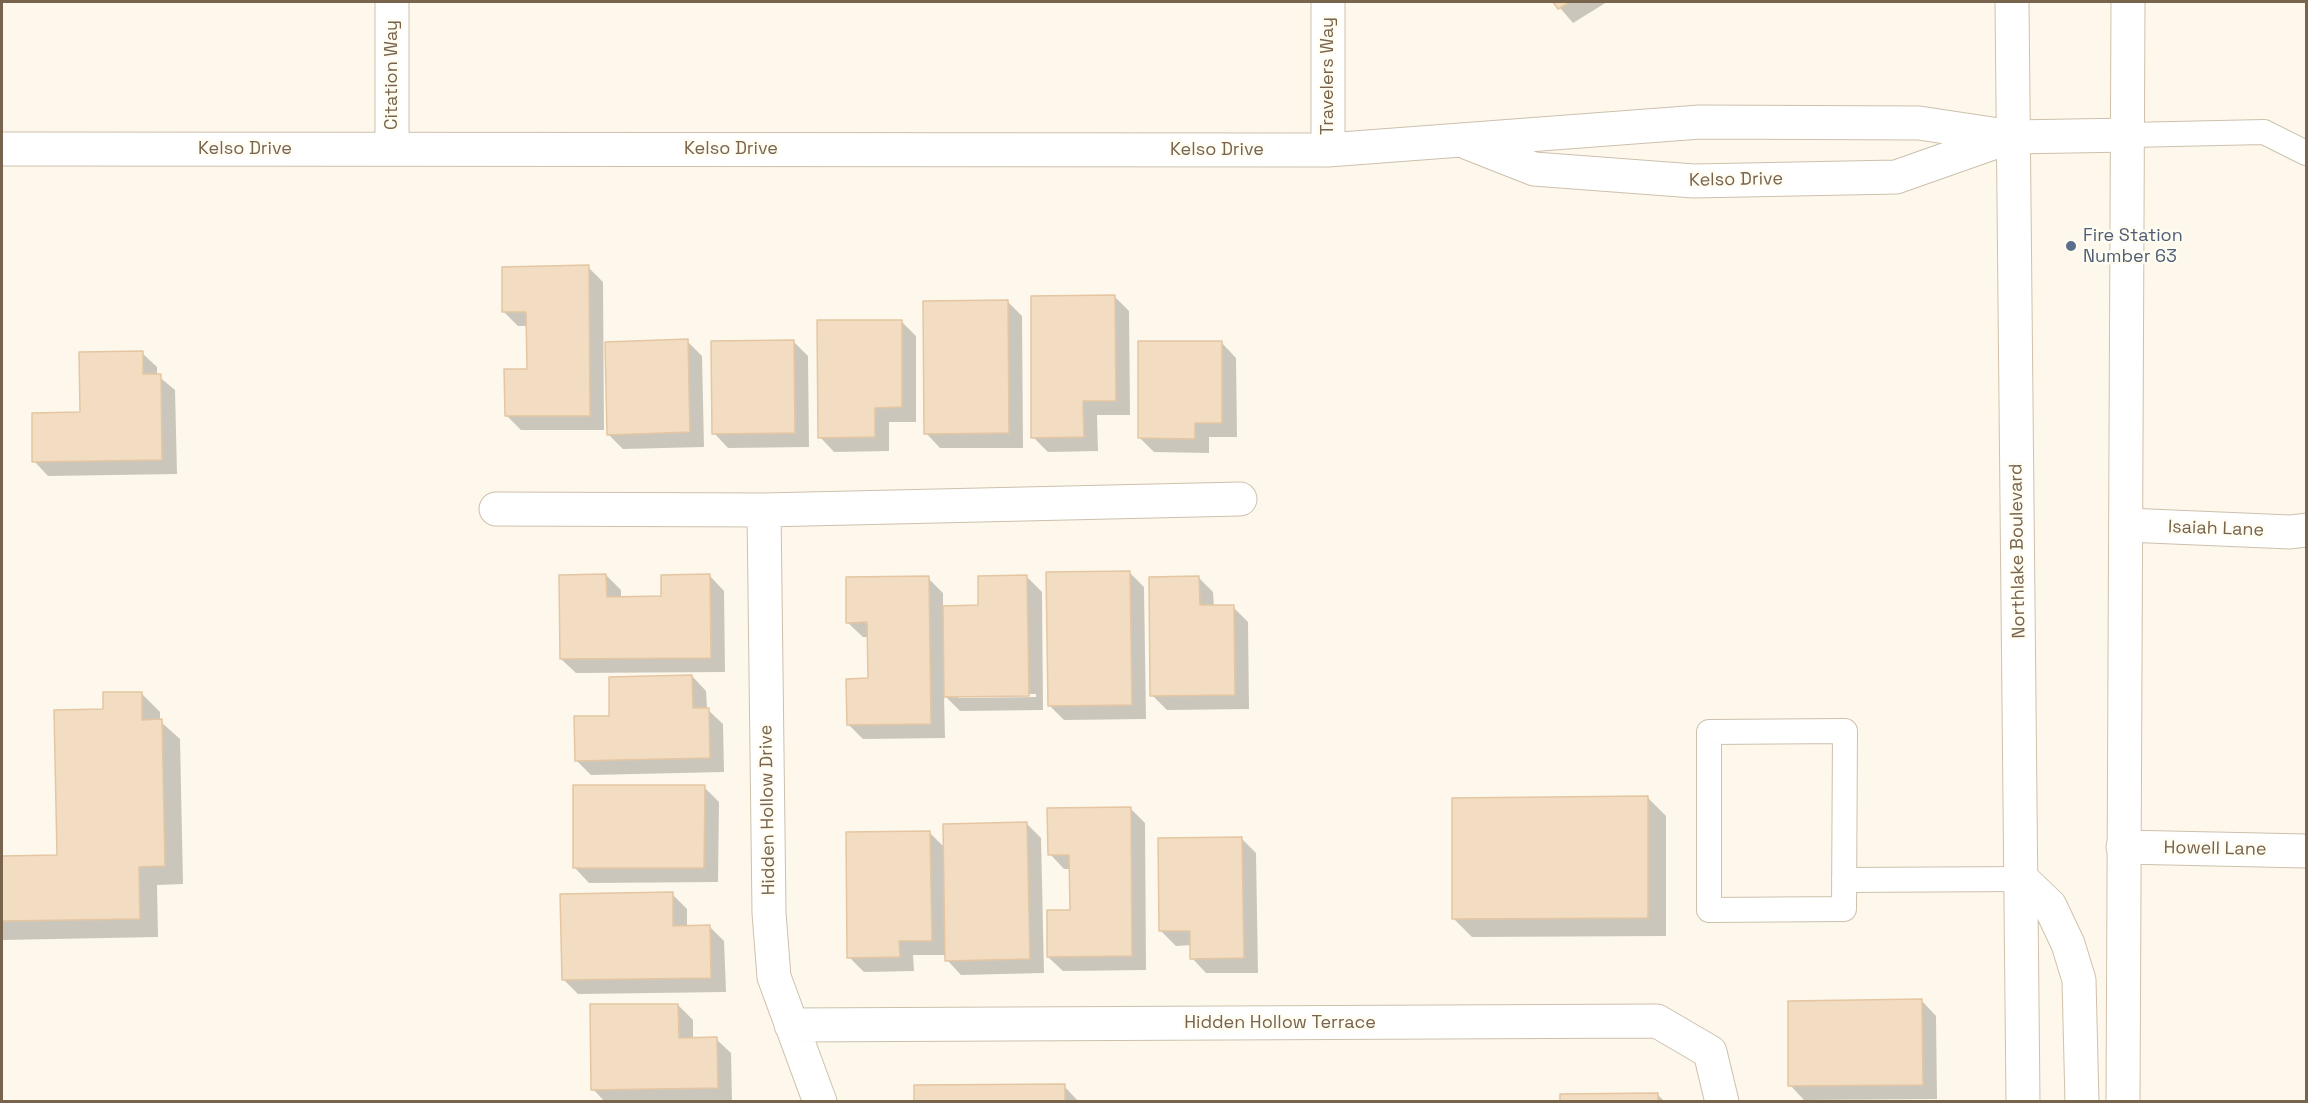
<!DOCTYPE html>
<style>
body{margin:0}
#map{position:relative;width:2308px;height:1103px;overflow:hidden;background:#fdf8eb;font-family:"Space Grotesk",sans-serif}
canvas{display:block}
.frame{position:absolute;inset:0;border:3px solid #78634d;pointer-events:none}
</style>
<div id="map">
<canvas width="2308" height="1103"></canvas>
<div class="frame"></div>
</div>
<script>
const c = document.querySelector('canvas').getContext('2d');
c.lineJoin = 'round';
function fill(path, color) {
  c.fillStyle = color;
  c.fill(path, 'evenodd');
}
function trace(path, color, width, dash) {
  c.strokeStyle = color;
  c.lineWidth = width;
  c.lineCap = dash ? 'butt' : 'round';
  c.setLineDash(dash || []);
  c.stroke(path);
}
function label(font, color, halo, rows, align = 'center') {
  c.font = font + ' "Space Grotesk",sans-serif';
  c.lineWidth = 5;
  c.setLineDash([]);
  c.textBaseline = 'middle';
  c.strokeStyle = halo;
  c.fillStyle = color;
  for (const [text, x, y, turn = 0] of rows) {
    c.save();
    c.translate(x, y);
    c.rotate((+turn || 0) * Math.PI / 180);
    c.textAlign = isNaN(turn) ? turn : align;
    if (halo) c.strokeText(text, 0, 0);
    c.fillText(text, 0, 0);
    c.restore();
  }
}
fill(new Path2D(`
 M1555 2H1607L1573 23Z
 M588 267 603 282 604 430H521L507 416 528 371V326H518L504 312Z
 M1114 296 1129 311 1130 415H1097L1098 451 1048 452 1033 437Z
 M1008 302 1022 316 1023 448H940L926 433Z
 M901 321 916 336V422H889V451L834 452 820 437Z
 M687 341 702 356 704 447 623 449 608 434Z
 M793 341 808 356 809 447 728 448 714 433Z
 M1222 343 1236 358 1237 437H1209V453L1154 452 1140 438Z
 M142 353 157 367V375L175 390 177 474 48 476 34 461Z
 M1129 572 1144 587 1146 719 1064 720 1049 705Z
 M606 575 621 590V598H662L710 576 724 591 725 672 576 673 561 659Z
 M1027 577 1042 592 1043 710 960 711 944 695 945 738 863 739 848 724 870 680 869 637H863L848 623 928 578 943 593V607H980ZM1036 694V697L958 698V695Z
 M1199 578 1213 592 1214 607H1233L1248 622 1249 709 1167 710 1152 695Z
 M692 676 706 691 707 709 723 724 724 772 591 775 576 760 611 717Z
 M141 693 160 712V721L180 739 183 884 157 885 158 937 2 940V857L59 856 105 710Z
 M704 787 719 802 718 882 589 883 575 868Z
 M1648 798 1666 816V936L1472 937 1454 919Z
 M1130 808 1145 823 1146 970 1063 971 1048 957 1071 911V869H1064L1050 854Z
 M1027 824 1041 838 1044 973 961 975 947 960V955H913L914 971 864 972 849 957 930 833 945 848Z
 M1242 839 1256 853 1258 973H1206L1192 958V945L1176 946 1161 931Z
 M672 894 687 909V927H710L724 941 726 992 578 994 563 979Z
 M1922 1001 1936 1016 1937 1099 1804 1100 1790 1085Z
 M678 1005 693 1020V1039H716L731 1053 732 1102H605L593 1089Z
 M1064 1086 1079 1102H915Z
 M1657 1094 1665 1102H1561Z`), '#0003');
const building = new Path2D(`
 M1553 2H1570L1558 9Z
 M589 265 590 416H505L504 369H527L526 312H502V267Z
 M1115 295 1116 401H1083L1084 437 1031 438V296Z
 M1008 300 1009 433 924 434 923 301Z
 M817 320H902V407L875 408V437L818 438Z
 M688 339 690 432 607 435 605 342Z
 M794 340 795 433 712 434 711 341Z
 M1138 341H1222V423H1195V439L1138 438Z
 M143 351V374H161L162 460 32 462V413L80 412 79 352Z
 M1130 571 1132 705 1048 706 1046 572Z
 M606 574 607 597 661 596V575L710 574 711 658 560 659 559 575Z
 M1027 575 1029 696 944 697 943 606 978 605V576Z
 M929 576 931 724 847 725 846 679 868 678 867 622 846 623V577Z
 M1199 576 1200 605H1234L1235 695 1150 696 1149 577Z
 M692 675 693 708H709L710 758 575 761 574 716H609V677Z
 M103 692H142V720L162 719 165 866 139 867 140 919 2 921V856L57 855 54 710 103 709Z
 M573 785H705L704 868H573Z
 M1648 796V918L1452 919V798Z
 M1131 807 1132 956 1047 957V910H1070L1069 855H1048L1047 808Z
 M1027 822 1030 959 945 961 943 824Z
 M930 831 932 941H899L900 957 847 958 846 832Z
 M1242 837 1244 958 1190 959V931H1159L1158 838Z
 M673 892V926L710 925 711 978 562 980 560 894Z
 M1922 999 1923 1085 1788 1086V1001Z
 M590 1004H678L679 1038 717 1037 718 1088 591 1090Z
 M1065 1084V1102H914V1085Z
 M1658 1093V1102H1560V1094Z`);
fill(building, '#f2ddc3');
trace(building, '#e4c6a3', 1.5);
const service = new Path2D(`
 M2129 135 2264 132 2306 153
 M1845 731 1844 909 1709 910V732Z
 M1844 880 2022 879`);
const minor = new Path2D(`
 M392 2V149
 M1468 143 1534 169 1694 181 1896 177 2007 138
 M2 149 1328 150 1700 122 1919 123 2012 137 2129 135
 M1328 150V2
 M496 509 764 510 1240 499
 M764 510 769 913 774 977 820 1102
 M2126 525 2290 532 2306 530
 M2123 847 2306 851
 M791 1025 1657 1021 1710 1052 1722 1102`);
const secondary = new Path2D(`
 M2012 2 2023 1102
 M2022 879 2050 906 2068 944 2079 980 2082 1102
 M2123 1102 2128 2`);
trace(service, '#cdc0ad', 26);
trace(minor, '#cdc0ad', 35);
trace(secondary, '#d0c1ab', 35);
trace(service, '#fff', 24);
trace(minor, '#fff', 33);
trace(secondary, '#fff', 33);
for (const [x, y, r, color] of [
 [2071,246,6,"#5c6f8a"]
]) {
  const dot = new Path2D();
  dot.arc(x, y, r, 0, 2 * Math.PI);
  c.fillStyle = color;
  c.fill(dot);
  trace(dot, '#fffcf2', 2);
}
label('18px', '#78634d', '#fffcf2', [
 ["Citation Way",392,75,-90],
 ["Travelers Way",1328,76,-90],
 ["Kelso Drive",245,149],
 ["Kelso Drive",731,149],
 ["Kelso Drive",1217,150],
 ["Kelso Drive",1736,180,-1],
 ["Isaiah Lane",2216,529,2],
 ["Northlake Boulevard",2018,551,-91],
 ["Hidden Hollow Drive",768,810,-91],
 ["Howell Lane",2215,849,1],
 ["Hidden Hollow Terrace",1280,1023]
]);
label('18px', '#4e5e75', '#fffcf2', [
 ["Fire Station",2083,236],
 ["Number 63",2083,257]
], 'left');
</script>
